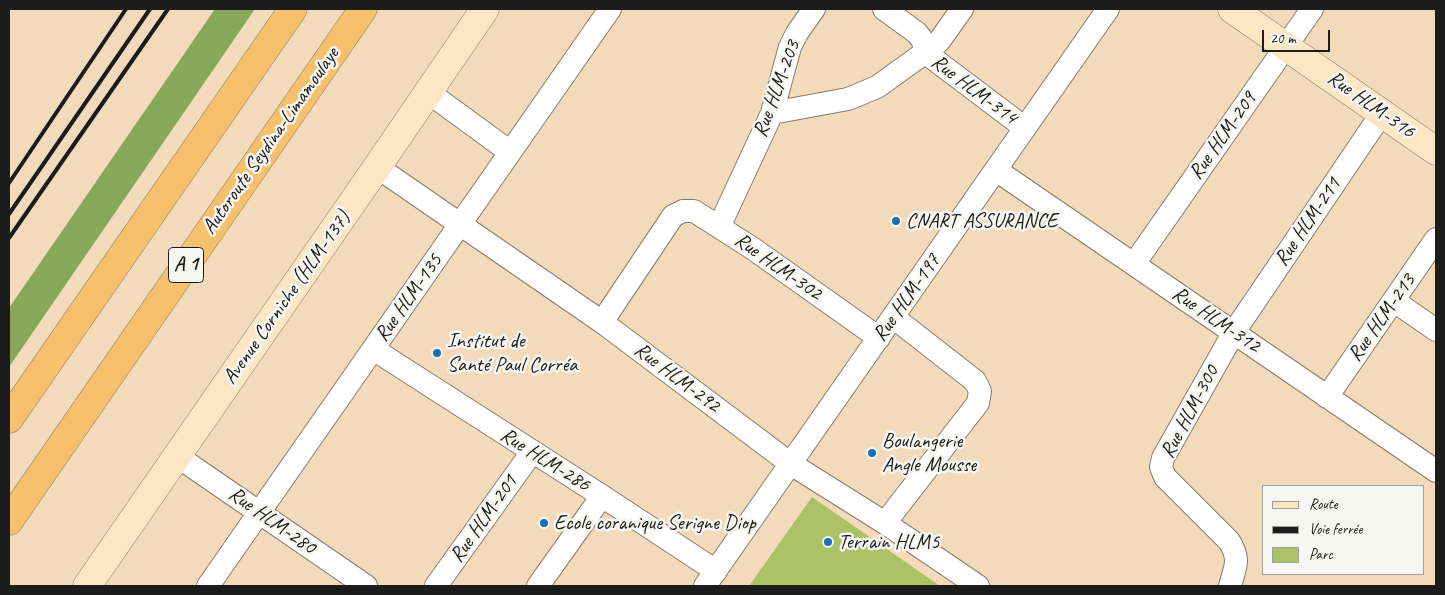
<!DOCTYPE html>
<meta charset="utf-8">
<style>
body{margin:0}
#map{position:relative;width:1445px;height:595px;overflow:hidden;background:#f3dabb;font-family:Caveat,sans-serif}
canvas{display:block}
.frame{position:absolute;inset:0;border:10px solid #1c1c1c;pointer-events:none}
.legend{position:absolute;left:1262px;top:485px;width:162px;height:90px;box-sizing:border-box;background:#f6f6f2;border:1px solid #9f9f9c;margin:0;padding:6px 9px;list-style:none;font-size:15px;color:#1c1c1c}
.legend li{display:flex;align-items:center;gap:10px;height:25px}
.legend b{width:25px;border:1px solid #9f9f9c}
.scale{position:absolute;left:1262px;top:30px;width:68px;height:22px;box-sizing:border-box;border:2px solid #1c1c1c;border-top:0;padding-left:6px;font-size:15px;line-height:18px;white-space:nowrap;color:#1c1c1c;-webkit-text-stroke:4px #f6f6f2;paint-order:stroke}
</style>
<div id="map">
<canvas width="1445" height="595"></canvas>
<div class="frame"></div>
<ul class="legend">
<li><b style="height:6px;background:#fce6c4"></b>Route</li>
<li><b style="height:6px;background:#1c1c1c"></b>Voie ferrée</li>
<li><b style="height:14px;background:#aac166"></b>Parc</li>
</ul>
<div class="scale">20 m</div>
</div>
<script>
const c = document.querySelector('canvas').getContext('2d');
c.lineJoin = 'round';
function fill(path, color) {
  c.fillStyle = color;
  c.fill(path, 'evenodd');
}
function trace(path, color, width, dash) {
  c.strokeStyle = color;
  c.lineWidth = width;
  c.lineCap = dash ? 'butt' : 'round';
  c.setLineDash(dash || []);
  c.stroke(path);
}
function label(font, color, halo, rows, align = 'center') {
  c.font = font + ' Caveat,sans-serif';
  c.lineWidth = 5;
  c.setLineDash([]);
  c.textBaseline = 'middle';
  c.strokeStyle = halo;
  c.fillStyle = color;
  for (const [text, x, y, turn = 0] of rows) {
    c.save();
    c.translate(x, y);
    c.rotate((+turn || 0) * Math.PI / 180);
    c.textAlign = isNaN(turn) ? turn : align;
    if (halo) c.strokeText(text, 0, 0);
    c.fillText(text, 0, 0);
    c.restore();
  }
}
fill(new Path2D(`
 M812 497 940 586H749Z`), '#aac166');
fill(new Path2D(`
 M215 9H255L9 367V308Z`), '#87a75b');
const street = new Path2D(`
 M884 9 917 33 923 41 925 52 931 57 1025 128
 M428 92 510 152
 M772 113 848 99 877 87 934 46 940 40 962 9
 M377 167 602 322 791 464 885 523 978 586
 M996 170 1436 471
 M719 227 772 113 790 47 797 33 814 9
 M1134 264 1312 9
 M1394 301 1436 330
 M602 322 673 216 683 211H694L752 248 879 338
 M373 349 602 496 716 571
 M1327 397 1436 239
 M177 456 366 586
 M885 523 978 403 980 391 975 381 893 317
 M208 586 610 9
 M436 586 532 452
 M538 586 602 496
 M705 586 1108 9
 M1230 586C1235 567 1241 560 1229 541L1165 477 1161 467 1163 458 1234 332 1382 113`);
const secondary = new Path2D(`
 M1232 9 1436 151
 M87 586 377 167 485 9`);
const highway = new Path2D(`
 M9 419 293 9
 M9 521 363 9`);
trace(street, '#887b6c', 24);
trace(secondary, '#887b6c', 29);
trace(highway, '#887b6c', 29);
trace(street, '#fff', 22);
trace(secondary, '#fce6c4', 28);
trace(highway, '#f7c06c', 28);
trace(new Path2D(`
 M9 183 126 9
 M9 214 150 9
 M9 238 168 9`), '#1c1c1c', 4);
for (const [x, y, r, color] of [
 [896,221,5,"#1f6fb2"],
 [437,353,5,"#1f6fb2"],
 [872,453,5,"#1f6fb2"],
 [544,523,5,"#1f6fb2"],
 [828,542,5,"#1f6fb2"]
]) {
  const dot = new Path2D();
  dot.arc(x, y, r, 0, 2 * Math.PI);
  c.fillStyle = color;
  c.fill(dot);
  trace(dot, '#f6f6f2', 2);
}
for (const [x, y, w] of [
 [186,265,35]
]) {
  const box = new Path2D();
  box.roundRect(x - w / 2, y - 17.5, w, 35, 4);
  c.fillStyle = '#f6f6f2';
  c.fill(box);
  trace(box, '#1c1c1c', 1);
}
label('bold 20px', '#1c1c1c', null, [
 ["A 1",186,265]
]);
label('21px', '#1c1c1c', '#f6f6f2', [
 ["Rue HLM-203",777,89,-70],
 ["Rue HLM-314",974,90,37],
 ["Rue HLM-316",1371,105,35],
 ["Rue HLM-209",1223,136,-55],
 ["Autoroute Seydina-Limamoulaye",271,141,-55],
 ["Rue HLM-211",1308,222,-56],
 ["Rue HLM-302",778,267,35],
 ["Avenue Corniche (HLM-137)",287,298,-55],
 ["Rue HLM-135",409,298,-55],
 ["Rue HLM-197",907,298,-55],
 ["Rue HLM-213",1382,318,-55],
 ["Rue HLM-312",1216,320,34],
 ["Rue HLM-292",677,378,37],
 ["Rue HLM-300",1190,412,-62],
 ["Rue HLM-286",545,460,32],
 ["Rue HLM-201",484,519,-55],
 ["Rue HLM-280",272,521,35]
]);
label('21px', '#1c1c1c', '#f6f6f2', [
 ["CNART ASSURANCE",906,221],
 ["Institut de",447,341],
 ["Santé Paul Corréa",447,365],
 ["Boulangerie",882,441],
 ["Angle Mousse",882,465],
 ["Ecole coranique Serigne Diop",554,523],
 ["Terrain HLM5",838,542]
], 'left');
</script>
